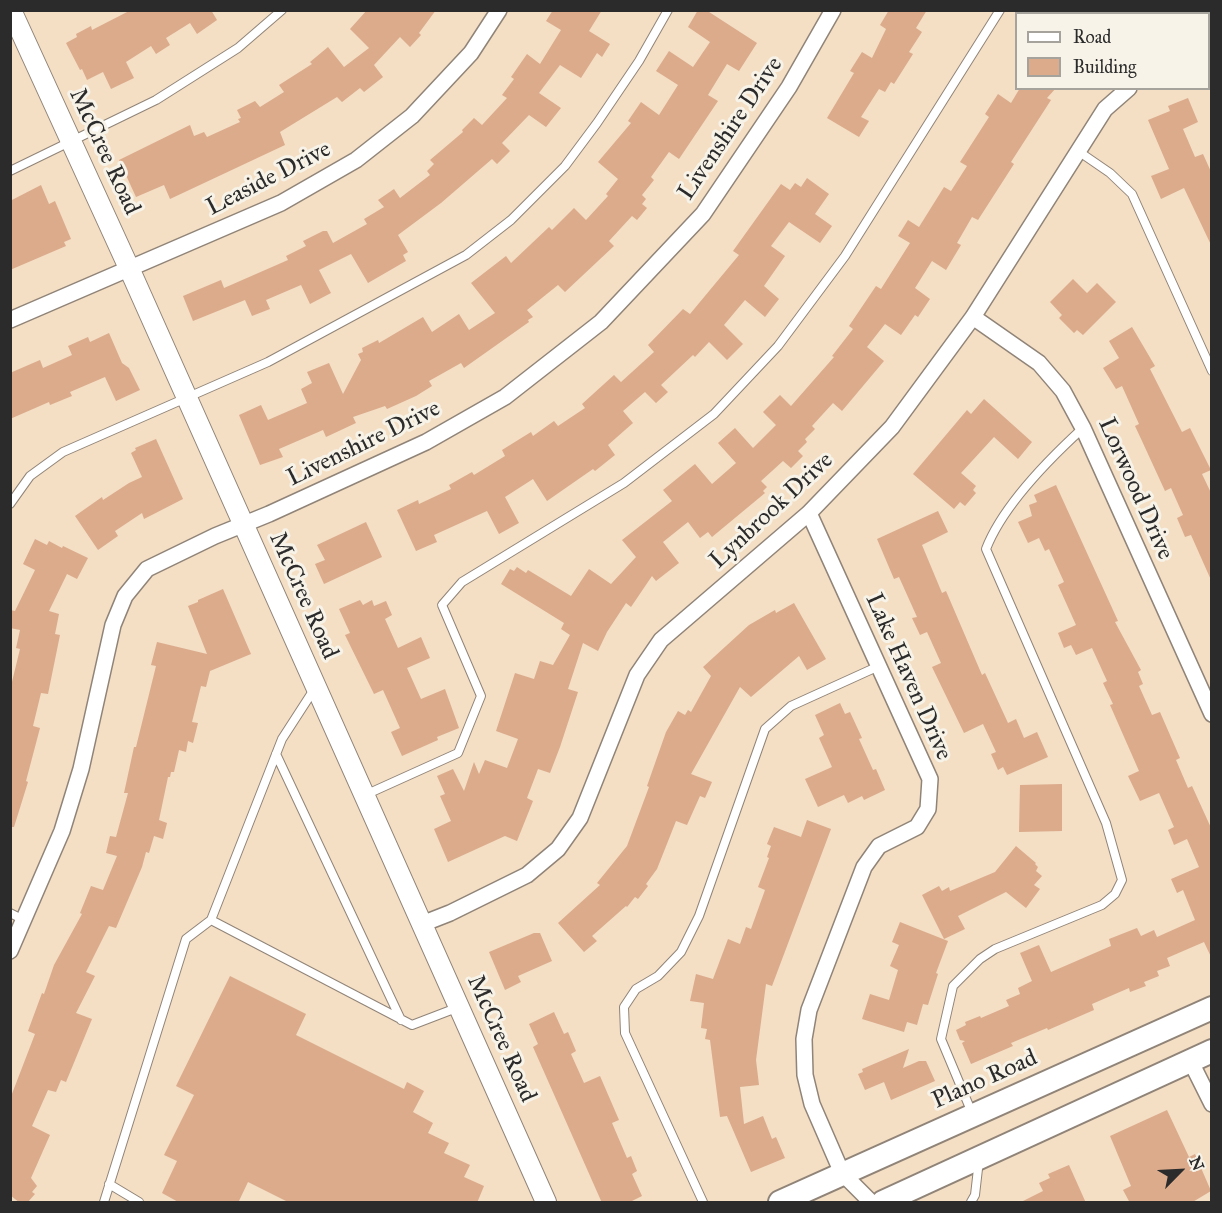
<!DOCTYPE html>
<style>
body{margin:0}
#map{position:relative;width:1222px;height:1213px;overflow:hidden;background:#f4dec4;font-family:"IM FELL Great Primer",serif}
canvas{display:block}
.frame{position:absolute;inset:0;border:12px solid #2b2b2b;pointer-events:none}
.legend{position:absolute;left:1015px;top:12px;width:195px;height:78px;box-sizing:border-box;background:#f7f3e8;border:2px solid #a5a39c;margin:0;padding:8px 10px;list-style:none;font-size:18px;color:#2b2b2b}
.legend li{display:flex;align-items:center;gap:12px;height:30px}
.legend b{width:30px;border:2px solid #a5a39c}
.north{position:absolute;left:1150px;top:1141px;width:60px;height:60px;-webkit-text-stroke:4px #f7f3e8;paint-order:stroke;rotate:66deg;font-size:16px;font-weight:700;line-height:24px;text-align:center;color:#2b2b2b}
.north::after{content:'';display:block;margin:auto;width:21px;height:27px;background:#2b2b2b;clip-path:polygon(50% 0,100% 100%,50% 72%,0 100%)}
</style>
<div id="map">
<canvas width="1222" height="1213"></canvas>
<div class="frame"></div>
<ul class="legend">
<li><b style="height:8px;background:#fff"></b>Road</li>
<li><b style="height:16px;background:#dbab8c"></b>Building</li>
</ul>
<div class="north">N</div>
</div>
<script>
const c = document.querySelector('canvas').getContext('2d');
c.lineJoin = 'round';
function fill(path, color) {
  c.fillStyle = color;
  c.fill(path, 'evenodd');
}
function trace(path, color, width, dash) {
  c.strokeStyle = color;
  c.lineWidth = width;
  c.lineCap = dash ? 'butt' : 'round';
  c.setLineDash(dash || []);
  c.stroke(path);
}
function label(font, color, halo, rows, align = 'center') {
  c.font = font + ' "IM FELL Great Primer",serif';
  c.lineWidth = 6;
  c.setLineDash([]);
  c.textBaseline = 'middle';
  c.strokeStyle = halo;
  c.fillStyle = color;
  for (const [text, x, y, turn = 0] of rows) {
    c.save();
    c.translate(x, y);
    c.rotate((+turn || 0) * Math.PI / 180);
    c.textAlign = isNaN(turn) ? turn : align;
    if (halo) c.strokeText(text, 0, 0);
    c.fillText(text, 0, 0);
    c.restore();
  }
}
fill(new Path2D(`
 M131 10H211L217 20 197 34 190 23 166 38 170 45 156 54 151 46 126 62 134 78 111 89 103 72 87 80 82 69 80 70 66 43 77 37 76 34 91 26 92 30Z
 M367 10H436L419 33 421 35 410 47 400 37 374 65 383 77 364 92 360 88 342 102 337 97 280 132 285 145 170 199 164 185 136 197 119 160 190 125 194 136 204 132 207 137 240 122 238 119 241 118 237 110 255 101 260 107 284 92 279 85 312 64 310 62 328 47 344 67 369 48 350 29Z
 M553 10H602L589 31 610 44 602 57 597 53 581 78 560 65 539 93 561 108 546 127 529 115 502 143 510 151 497 164 492 159 441 203 398 235 408 252 403 255 406 261 368 283 351 254 319 270 331 293 310 304 301 285 266 300 270 309 252 316 245 300 193 321 183 296 221 280 224 288 288 260 286 256 306 246 303 241 323 231H327L333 243 367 224 364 219 384 207 378 200 394 189 400 198 430 175 427 171 434 164 430 160 463 132 462 130 474 118 482 125 507 98 502 95 514 79 511 77 527 54 540 64 561 30 546 21Z
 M698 10H706L757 43 739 71 727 64 708 95 718 101 679 159 669 152 651 177 654 180 642 195 646 199 642 204 647 208 637 220 632 216 609 241 614 246 565 292 558 285 527 310 533 317 528 320 529 322 464 368 461 363 429 381 432 386 416 396 387 409 385 406 353 417 356 423 326 437 323 430 279 449 283 457 260 465 239 415 261 405 268 420 307 403 301 389 312 383 307 372 329 363 343 394 361 360 358 354 363 352 362 348 378 340 379 343 423 317 432 332 459 314 469 330 495 313 471 283 506 256 511 263 549 227 552 230 574 208 586 220 608 196 606 194 618 179 598 162 631 123 628 121 641 102 659 115 678 85 656 71 669 51 693 67 710 42 688 27Z
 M889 10H927L916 28 922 32 909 52 913 54 894 84 891 82 885 92 879 89 861 117 869 121 859 137 827 118 854 73 850 71 862 52 872 58 886 29 880 25Z
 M1020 88H1056L1047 98 1051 100 1011 162 1014 164 978 220 972 217 957 243 961 245 946 270 932 261 915 288 930 299 918 317 915 315 901 335 885 324 867 347 884 361 842 411 833 403 812 426 815 429 805 439 807 442 798 451 803 456 791 468 783 461 761 481 767 487 763 491 765 493 753 503 712 537 708 532 700 538 688 522 663 542 679 563 656 581 652 576 631 607 626 603 607 632 598 651 583 643 568 689 578 692 560 747 550 773 538 769 527 798 533 801 517 841 505 836 448 862 434 829 451 821 440 796 445 794 437 776 453 769 464 791 474 762 479 774 485 760 507 768 518 739 496 731 515 673 534 679 540 661 553 665 570 635 561 629 564 623 501 584 510 569 514 571 517 567 526 573 528 570 571 596 589 569 611 584 636 557 622 540 672 501 663 490 695 464 712 484 736 463 718 443 735 428 753 448 776 425 763 412 780 395 791 406 834 357 832 356 853 329 849 326 876 286 881 289 910 243 898 236 908 220 919 227 944 187 951 191 967 166 960 162 989 117 985 114 998 94 1011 103Z
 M1188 98 1198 122 1183 129 1195 157 1203 154 1212 174V247L1184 188 1161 199 1151 176 1169 169 1148 120 1170 111 1168 106Z
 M807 178 829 194 815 214 832 226 820 243 789 222 771 246 785 256 764 286 779 299 765 317 745 300 724 325 743 344 727 360 709 342 695 357 693 355 661 385 668 392 656 403 645 392 623 411 633 423 608 445 615 455 595 471 593 469 547 501 533 479 505 497 519 523 499 534 487 511 434 535 437 542 416 551 397 510 418 500 419 504 451 489 449 485 472 472 474 475 505 456 502 450 531 432 533 436 554 421 558 426 585 408 582 404 614 375 621 382 654 352 648 345 683 309 690 314 739 255 733 251 781 184 790 190 795 183 801 187Z
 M41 185 49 204 55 201 71 239 64 242 66 246 10 270V201Z
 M1073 279 1087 293 1097 283 1116 302 1083 335 1077 330 1074 333 1059 318 1062 315 1050 302Z
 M1132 327 1155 366 1150 369 1182 432 1190 428 1211 470 1202 474 1212 495 1211 580 1191 535 1185 537 1177 518 1183 515 1171 488 1165 491 1142 441 1135 426 1139 424 1122 386 1116 389 1103 368 1119 358 1109 341Z
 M109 333 122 363 129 368 140 390 116 401 105 377 70 392 72 396 50 405 49 402 10 419V373L40 360 43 368 72 355 68 346 88 337 90 342Z
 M984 399 1032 442 1018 459 994 437 961 473 976 486 973 490 976 493 965 506 960 502 954 509 913 474 967 410 971 414Z
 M156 439 183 499 144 519 142 513 115 531 118 536 98 550 75 516 102 497 103 500 129 483 142 477 131 453 136 450 135 448Z
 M1056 485 1118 621 1115 622 1141 670 1138 672 1143 684 1139 686 1152 715 1160 712 1180 758 1176 760 1188 788 1192 786 1212 830V959L1204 942 1167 958 1170 966 1157 971 1159 976 1144 982 1146 986 1130 992 1129 988 1092 1004 1094 1010 1048 1030 1047 1028 1011 1043 1013 1046 971 1064 962 1043 965 1041 960 1040 956 1030 966 1025 965 1022 980 1016 981 1018 1009 1006 1006 1000 1020 994 1018 988 1032 981 1020 953 1039 945 1051 972 1111 946 1109 939 1137 928 1141 936 1154 930 1157 937 1195 920 1183 890 1177 893 1171 879 1199 867 1187 839 1174 845 1168 830 1174 827 1159 793 1140 801 1128 776 1139 771 1110 705 1113 704 1103 683 1107 681 1092 648 1076 655 1071 645 1064 648 1058 633 1076 625 1058 585 1064 582 1049 549 1045 551 1039 538 1028 543 1018 522 1032 516 1029 505 1037 502 1034 495Z
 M938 511 948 532 922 545 942 593 946 591 982 675 985 673 1008 723 1016 719 1024 738 1037 732 1048 757 1007 775 1003 767 998 770 991 754 996 752 983 724 964 733 932 667 941 663 927 632 920 635 912 618 917 617 899 577 894 579 877 539Z
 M366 522 382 557 324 584 315 564 325 560 317 545Z
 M35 539 47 545 49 541 62 548 63 546 88 558 77 579 67 574 49 611 59 614 55 634 60 635 48 694 41 693 33 726 40 728 26 781 28 782 14 827H10V690L20 649 16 648 20 630 10 628V610L15 611 35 570 23 564Z
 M223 589 251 654 210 671 206 687 201 686 192 722 198 723 193 743 188 741 186 752 179 750 174 772H171L170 777H168L159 820 167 823 163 839 154 836 149 853 146 852 142 867 116 928 109 926 86 972 95 976 76 1013 92 1019 66 1082 61 1080 56 1092 48 1090 32 1126 50 1135 31 1178 37 1186 32 1192 35 1194 27 1203H20L10 1195V1099L35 1034 28 1031 42 993 44 994 54 965 82 914 80 913 91 886 103 890 117 856 106 853 110 836 116 837 128 793H124L134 747H136L156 666 151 665 157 642 207 654 188 606 198 602V600Z
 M360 600 363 605 372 600 374 606 386 601 392 615 385 619 398 648 421 637 430 658 407 668 421 699 445 689 459 728 437 737 438 740 402 756 391 732 400 728 383 690 374 694 345 635 350 633 339 609Z
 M794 603 826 659 807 670 799 656 751 697 740 687 691 774 712 782 705 798 700 796 687 825 676 821 657 869 646 884 648 886 638 899 635 897 627 907 626 906 592 936 597 941 584 952 558 923 600 885 597 883 627 846 649 787 647 786 666 732 678 711 685 715 688 710 691 712 711 676 703 667 749 625 775 610 776 613Z
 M840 703 845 714 850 712 862 738 859 739 873 770 876 769 885 790 864 800 862 796 848 803 844 795 818 807 805 779 832 767 819 738 824 735 815 715Z
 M1062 784V831L1019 832 1020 785Z
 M807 820 831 829 772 986 766 984 756 1060 759 1085 740 1087 744 1124 763 1116 772 1139 776 1137 785 1158 751 1172 727 1116 720 1117 710 1040 705 1039 707 1029 701 1028 704 1003 690 1001 696 974 713 979 728 939 740 944 746 927 751 929 765 890 758 887 769 858 767 857 771 846 767 844 774 827 801 837Z
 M1016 846 1036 863 1035 864 1038 867 1036 871 1042 876 1034 885 1040 889 1026 908 1006 892 958 916 965 929 944 939 922 895 939 886 942 891 949 887 950 891 995 872Z
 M900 922 948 941 936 973 938 974 928 1005 923 1004 917 1025 907 1022 904 1032 862 1019 870 994 889 1000 898 970 890 966 899 945 892 942Z
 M534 933H540L552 961 518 976 521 982 505 990 489 952Z
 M230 976 306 1014 296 1035 404 1089 407 1082 424 1091 413 1112 433 1123 428 1133 449 1143 444 1153 470 1165 464 1177 484 1186 477 1203H290L248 1182 238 1203H180L162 1193 177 1161 164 1155 194 1095 176 1086Z
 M554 1012 564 1034 568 1032 576 1051 571 1054 584 1083 600 1076 619 1120 612 1123 627 1158 631 1156 637 1171 632 1174 642 1196 628 1203H602L533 1047 538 1044 529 1024Z
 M909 1049 903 1068 919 1061H926L935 1081 891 1100 884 1082 865 1090 858 1074 863 1072 862 1069Z
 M1167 1110 1189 1157 1195 1154 1211 1191 1191 1203H1130L1123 1190 1131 1186 1110 1136Z
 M1069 1165 1086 1203H1019L1043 1191 1039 1183 1050 1178 1048 1174Z`), '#dbab8c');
const service = new Path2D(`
 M1078 151 1110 173 1132 194 1212 371
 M10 171 156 100 238 48 282 10
 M10 504 30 476 63 452 268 362 466 255 511 220 565 166 597 123 639 61 668 10
 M276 754 401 1020
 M365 795 458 753 481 696 442 605 462 582 624 483 714 414 778 346 845 256 1000 10
 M10 913 24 920
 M211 920 412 1025 459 1007
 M972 1113 941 1039 953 986 980 959 995 949 1102 905 1115 894 1122 880 1106 823 986 549C1003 505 1048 460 1083 428
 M109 1184 139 1202
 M104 1202 186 939 211 920 282 739 315 688
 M703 1202 625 1033 624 1007 636 989 658 976 681 952 699 916 765 729 791 706 879 666
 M971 1202 975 1195 979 1160`);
const minor = new Path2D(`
 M1201 10 1202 14
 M1208 28 1212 34
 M1208 47 1212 46
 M973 317 1039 363 1063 391 1083 428 1212 714
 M10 320 281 203 356 160 412 116 471 53 499 10
 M809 513 930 779 928 809 917 827 879 846 864 867 809 1010 804 1039 805 1075 812 1104 842 1173 871 1202
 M422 924 450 913 527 875 558 849 580 818 637 675 661 640 809 513 892 427 973 317 1105 109 1129 88
 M10 951 62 831 81 769 113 625 125 596 147 569 215 536 269 514 426 442 505 397 601 322 703 214 789 87 833 10
 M1190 1060 1212 1104`);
const tertiary = new Path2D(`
 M11 10 129 268 546 1202`);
const secondary = new Path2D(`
 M780 1202 1212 1008
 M883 1202 1212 1051`);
trace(service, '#908478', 10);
trace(minor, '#908478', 18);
trace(tertiary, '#908478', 22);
trace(secondary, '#908478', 26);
trace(service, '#fff', 8);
trace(minor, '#fff', 15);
trace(tertiary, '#fff', 20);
trace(secondary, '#fff', 22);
label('24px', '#2b2b2b', '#f7f3e8', [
 ["Livenshire Drive",731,129,-56],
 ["McCree Road",104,152,65],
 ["Leaside Drive",269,179,-27],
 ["Livenshire Drive",364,444,-26],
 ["Lorwood Drive",1135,489,66],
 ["Lynbrook Drive",772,511,-43],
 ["McCree Road",303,596,66],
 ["Lake Haven Drive",908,677,66],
 ["McCree Road",501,1039,66],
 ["Plano Road",985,1080,-24]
]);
</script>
